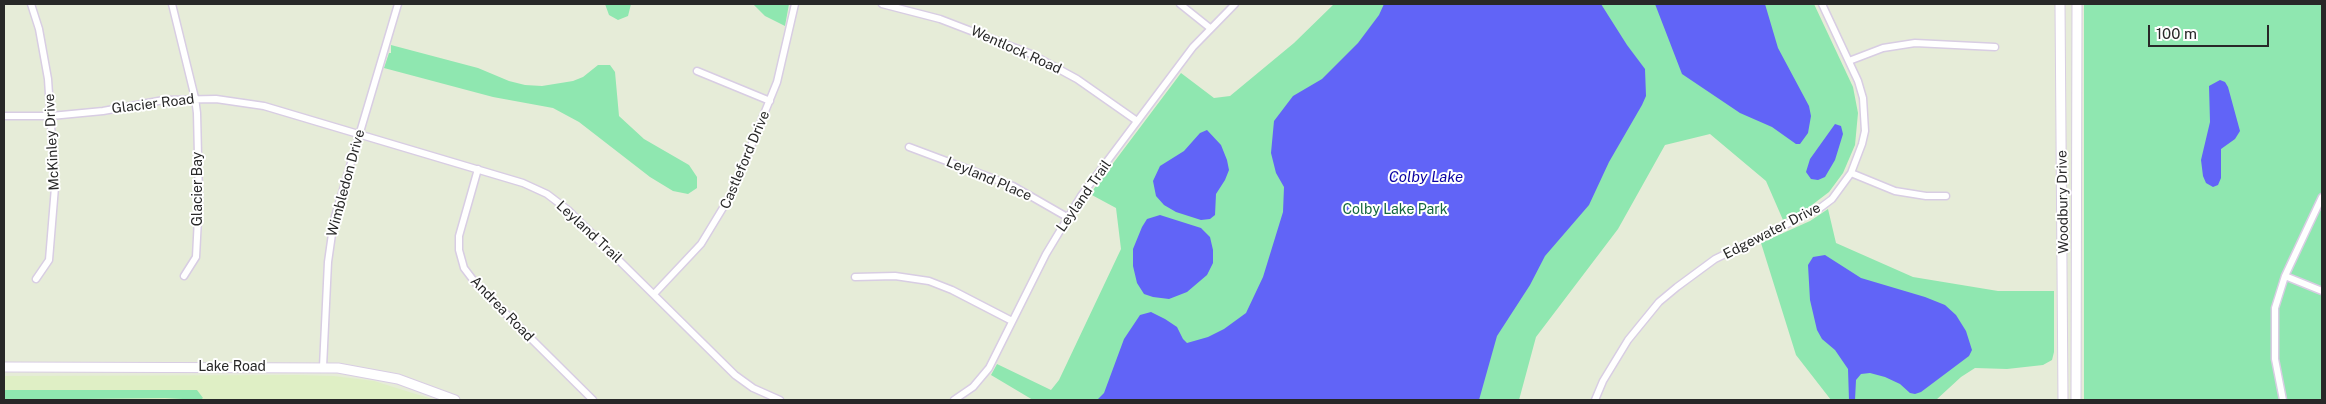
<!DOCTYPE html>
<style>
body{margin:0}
#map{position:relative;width:2326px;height:404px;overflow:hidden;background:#e6ecd8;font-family:"Public Sans",sans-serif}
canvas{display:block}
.frame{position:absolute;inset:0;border:5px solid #282828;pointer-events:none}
.scale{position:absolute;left:2148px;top:25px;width:121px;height:22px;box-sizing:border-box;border:2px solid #282828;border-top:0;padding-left:6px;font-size:15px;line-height:18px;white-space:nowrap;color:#282828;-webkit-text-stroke:4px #fff;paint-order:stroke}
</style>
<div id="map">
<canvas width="2326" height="404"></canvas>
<div class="frame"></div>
<div class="scale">100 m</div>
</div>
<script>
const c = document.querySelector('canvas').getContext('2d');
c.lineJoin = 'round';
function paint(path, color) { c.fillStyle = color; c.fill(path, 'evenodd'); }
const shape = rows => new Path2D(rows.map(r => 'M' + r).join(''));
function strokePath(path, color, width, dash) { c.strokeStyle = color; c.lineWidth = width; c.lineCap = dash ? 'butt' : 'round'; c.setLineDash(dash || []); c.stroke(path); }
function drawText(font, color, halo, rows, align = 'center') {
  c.font = font + ' "Public Sans",sans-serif'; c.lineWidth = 4; c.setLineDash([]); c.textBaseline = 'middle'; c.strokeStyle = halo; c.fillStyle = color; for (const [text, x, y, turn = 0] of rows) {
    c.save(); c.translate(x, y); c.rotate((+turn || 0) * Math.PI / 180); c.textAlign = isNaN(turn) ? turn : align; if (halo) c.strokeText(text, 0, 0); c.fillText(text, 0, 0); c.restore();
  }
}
paint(shape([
 [298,375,334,376,374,381,435,400,4,400,4,376]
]), '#dfefc5');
paint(shape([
 [605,4,631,4,628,16,618,20,609,15],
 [753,4,789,4,785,26,765,16],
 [1334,4,1814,4,1853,87,1858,113,1855,145,1843,173,1829,192,1808,208,1783,220,1766,181,1710,134,1665,145,1618,229,1536,337,1519,400,1033,400,991,375,997,364,1051,390,1059,380,1121,249,1116,208,1090,194,1181,73,1214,98,1230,96,1294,43],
 [2084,4,2322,4,2322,400,2084,400],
 [391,45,478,68,509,81,525,85,542,86,573,81,583,77,598,65,610,65,615,72,619,116,644,139,689,165,697,177,697,188,688,194,673,191,650,177,579,122,553,108,493,97,384,68,389,53,391,53],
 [1828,209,1836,243,1913,277,1998,291,2054,291,2054,352,2052,360,2043,365,2007,369,1975,368,1961,377,1936,400,1831,400,1796,355,1761,243,1810,221],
 [4,390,197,390,203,398,200,400,165,398,4,400]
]), '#8fe7b0');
paint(shape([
 [1384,4,1601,4,1627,45,1645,69,1646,96,1642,105,1609,162,1589,205,1545,256,1530,285,1497,336,1479,400,1097,400,1104,393,1124,339,1140,315,1151,312,1165,319,1177,327,1183,339,1187,343,1208,337,1224,329,1246,313,1263,277,1283,212,1284,187,1276,173,1271,153,1274,121,1293,96,1322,79,1358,43,1379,15],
 [1655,4,1765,4,1778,48,1809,106,1811,116,1808,133,1800,144,1796,144,1772,127,1740,113,1682,74],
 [2220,80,2225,82,2228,87,2240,131,2235,139,2221,149,2221,178,2218,185,2213,187,2206,183,2203,176,2201,160,2210,122,2209,86],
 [1835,124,1841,126,1843,134,1835,160,1825,177,1818,180,1811,179,1806,172,1810,159],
 [1207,130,1221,145,1227,160,1229,170,1225,180,1216,194,1215,215,1210,219,1201,220,1176,212,1164,205,1156,196,1153,181,1160,166,1184,151,1200,133],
 [1160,215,1201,228,1210,237,1213,250,1213,263,1207,275,1187,292,1169,299,1153,297,1144,294,1137,283,1133,266,1133,249,1142,227,1147,219],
 [1825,255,1861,278,1925,297,1945,305,1956,315,1966,331,1972,350,1969,356,1921,392,1915,394,1910,393,1900,384,1885,377,1870,373,1861,374,1856,380,1855,400,1849,400,1848,369,1835,350,1822,339,1817,330,1810,300,1808,265,1813,257]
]), '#6164f7');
const street = shape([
 [31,4,39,29,48,79,55,187,49,260,36,279],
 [172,4,195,98,197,113,199,199,196,257,184,276],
 [882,4,940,19,1031,54,1077,79,1137,121],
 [1180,4,1210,28],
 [1849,61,1883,48,1915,43,1995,47],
 [697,71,770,101],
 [4,116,51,116,103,111,164,100,216,99,264,106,523,183,547,194,568,210,735,375,753,388,780,400],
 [909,147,1013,186,1067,217],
 [478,169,459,236,459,250,464,268,477,285,593,400],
 [1851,173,1895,191,1926,196,1946,196],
 [2285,276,2322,291],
 [855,277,895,276,929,281,952,290,1012,321],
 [654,294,701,244,732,193,777,82,795,4],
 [323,367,328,262,334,220,398,4],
 [954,400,973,387,989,368,1046,254,1081,196,1193,47,1235,4],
 [1595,400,1603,381,1628,340,1659,302,1677,287,1715,259,1820,208,1832,199,1851,173,1862,144,1865,131,1863,98,1858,81,1822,4],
 [2283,400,2275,359,2275,308,2285,276,2322,197]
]);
const secondary = shape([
 [2060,4,2063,400],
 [4,367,338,368,398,379,455,400],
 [2076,400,2077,4]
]);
strokePath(street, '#d8cde3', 9);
strokePath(secondary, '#d8cde3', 11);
strokePath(street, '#fff', 6);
strokePath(secondary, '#fff', 9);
drawText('14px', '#282828', '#fff', [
 ["Wentlock Road",1016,50,24],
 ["Glacier Road",153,104,-7],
 ["McKinley Drive",52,142,-93],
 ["Castleford Drive",745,160,-67],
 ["Leyland Place",989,179,23],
 ["Wimbledon Drive",346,183,-75],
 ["Glacier Bay",198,189,-90],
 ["Leyland Trail",1084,196,-55],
 ["Woodbury Drive",2063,202,-91],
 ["Edgewater Drive",1772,231,-27],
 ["Leyland Trail",589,232,43],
 ["Andrea Road",502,309,46],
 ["Lake Road",232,367]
]);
drawText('14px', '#14693f', '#fff', [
 ["Colby Lake Park",1395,210]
]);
drawText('italic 15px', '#0c03a1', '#fff', [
 ["Colby Lake",1426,177]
]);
</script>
